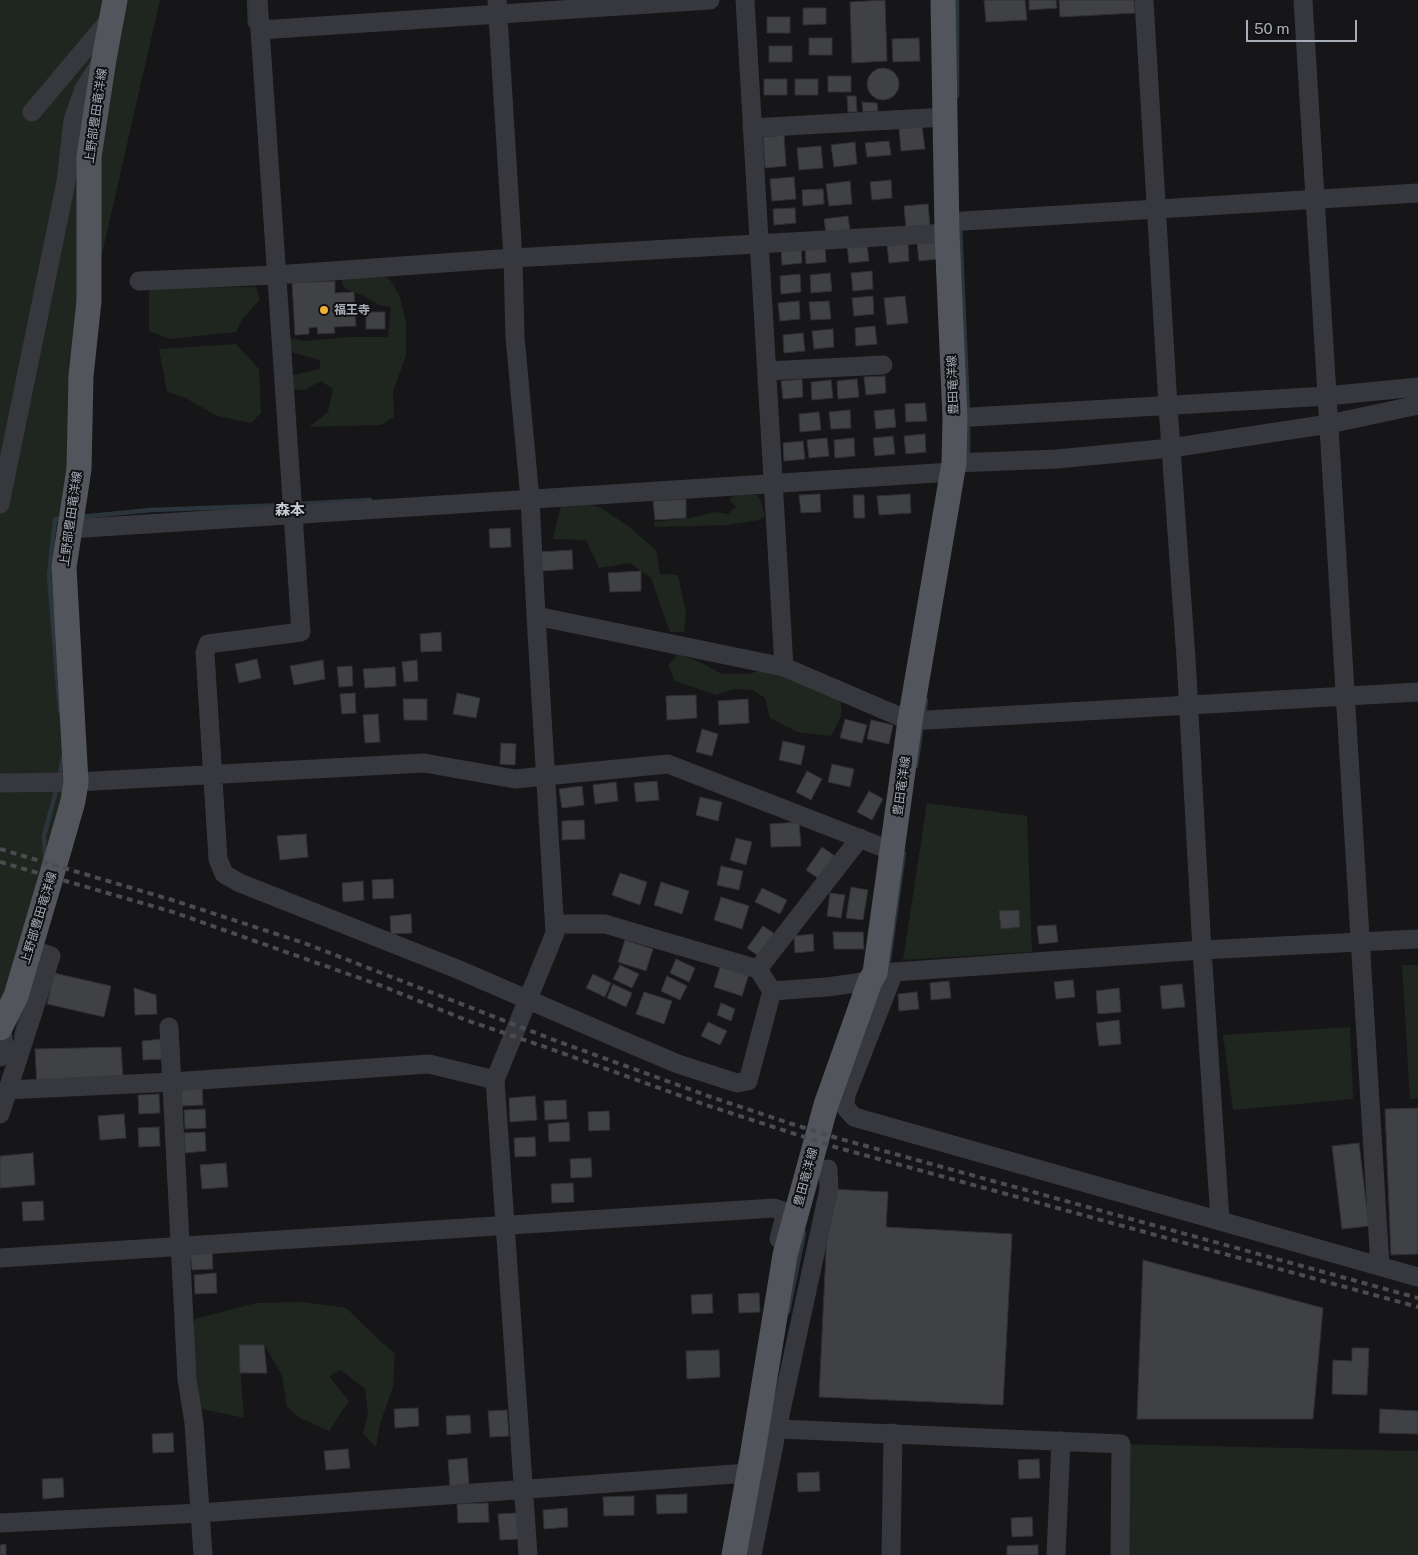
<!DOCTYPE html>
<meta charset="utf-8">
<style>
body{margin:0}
#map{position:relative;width:1418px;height:1555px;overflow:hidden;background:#161618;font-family:"Public Sans",sans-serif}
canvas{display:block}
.scale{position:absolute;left:1246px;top:20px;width:111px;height:22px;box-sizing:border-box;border:2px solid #a8adb8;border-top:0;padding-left:6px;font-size:15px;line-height:18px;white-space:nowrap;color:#a8adb8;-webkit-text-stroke:4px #111113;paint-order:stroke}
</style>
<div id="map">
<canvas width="1418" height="1555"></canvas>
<div class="scale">50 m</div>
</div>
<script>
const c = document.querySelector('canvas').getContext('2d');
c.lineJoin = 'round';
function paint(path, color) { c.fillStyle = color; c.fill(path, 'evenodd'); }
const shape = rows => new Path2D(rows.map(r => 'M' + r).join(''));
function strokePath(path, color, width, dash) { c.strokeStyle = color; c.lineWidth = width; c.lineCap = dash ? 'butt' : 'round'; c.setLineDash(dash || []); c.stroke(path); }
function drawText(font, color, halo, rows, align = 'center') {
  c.font = font + ' "Public Sans","Noto Sans JP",sans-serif'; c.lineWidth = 4; c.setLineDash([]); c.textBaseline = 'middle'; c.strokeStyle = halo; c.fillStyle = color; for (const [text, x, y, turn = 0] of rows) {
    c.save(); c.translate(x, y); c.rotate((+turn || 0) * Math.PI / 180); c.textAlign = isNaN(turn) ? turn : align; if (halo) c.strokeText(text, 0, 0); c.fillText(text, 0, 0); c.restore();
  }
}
paint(shape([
 [0,0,160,0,88,315,65,582,68,817,0,1021],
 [374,274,390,279,400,297,406,322,406,356,393,391,394,417,381,425,309,427,328,412,333,389,321,381,304,390,289,389,289,376,320,369,320,360,290,352,288,338,304,341,349,337,388,337,391,307,379,305,364,296,346,289,342,284,343,279],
 [256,287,260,299,241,321,236,332,170,339,149,331,149,288],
 [236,344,259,369,261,413,251,423,217,416,184,397,167,392,159,349],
 [739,493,757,495,760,500,765,516,759,520,728,525,654,527,654,522,690,518,715,512,728,514,736,507,729,499],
 [565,497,601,508,628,526,656,550,660,574,678,575,686,613,684,632,670,632,651,578,630,563,599,568,586,540,553,539,559,513],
 [678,654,702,663,722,674,750,674,760,670,834,688,841,704,841,716,831,736,797,732,770,718,765,698,753,690,733,689,717,695,675,681,668,666],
 [927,803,1027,816,1032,952,903,960],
 [1402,965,1418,965,1418,1099,1410,1099],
 [1350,1027,1353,1099,1233,1110,1223,1035],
 [302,1302,346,1308,380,1341,395,1353,393,1387,380,1424,376,1447,363,1434,368,1413,365,1389,341,1370,329,1376,349,1401,329,1431,300,1418,287,1407,282,1375,264,1345,246,1345,239,1353,244,1418,202,1409,189,1375,185,1350,195,1319,256,1303],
 [1121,1444,1418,1451,1418,1555,1120,1555]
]), '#1e261f');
strokePath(shape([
 [249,0,250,25],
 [957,0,957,96],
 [960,226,968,413],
 [968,458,968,421],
 [298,504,370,500],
 [80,517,151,510,287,505],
 [60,711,49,576,55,519,63,519],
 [924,717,926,700],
 [916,766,922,724],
 [59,777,63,758],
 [45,858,44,836,57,787],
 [888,967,904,853],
 [16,1036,24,1005],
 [788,1312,804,1233]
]), '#2c353c', 4.5);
const building = shape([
 [885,0,887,61,852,63,850,2,885,0],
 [984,0,1025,0,1027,20,986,22,984,0],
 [1029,0,1056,0,1057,8,1029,10,1029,0],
 [1059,0,1134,0,1135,13,1060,17,1059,0],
 [803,8,826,8,826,24,803,25,803,8],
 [767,17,790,17,790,33,767,33,767,17],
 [809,38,832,38,832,55,809,55,809,38],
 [919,38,920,61,893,62,892,39,919,38],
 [769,46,792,46,792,62,769,62,769,46],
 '867 84a16 16 0 1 1 32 0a16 16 0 1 1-32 0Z',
 [828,76,851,76,851,92,828,92,828,76],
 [764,79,787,79,787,95,764,95,764,79],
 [795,79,818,79,818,95,795,95,795,79],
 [847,96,856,96,857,112,848,112,847,96],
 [862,102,877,103,878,111,863,112,862,102],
 [922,126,925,149,901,151,899,129,922,126],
 [784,135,786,166,765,168,763,137,784,135],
 [889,141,891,155,867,157,865,143,889,141],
 [855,142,857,164,834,167,831,145,855,142],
 [821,146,823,168,799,170,797,148,821,146],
 [794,177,796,199,772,201,770,179,794,177],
 [891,180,892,198,872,200,870,182,891,180],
 [850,181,852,204,829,206,826,184,850,181],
 [823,189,824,204,803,206,802,190,823,189],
 [928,204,930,226,906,228,904,206,928,204],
 [795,208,796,223,774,225,773,209,795,208],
 [848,216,850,230,826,233,824,219,848,216],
 [938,241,939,259,919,261,917,243,938,241],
 [867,243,869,261,849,263,847,245,867,243],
 [908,243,909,261,889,263,887,245,908,243],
 [825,244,826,262,806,264,805,246,825,244],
 [801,245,802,263,782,265,781,247,801,245],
 [872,271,873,289,853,291,851,273,872,271],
 [830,273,832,291,811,293,810,275,830,273],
 [800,274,801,292,781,294,780,276,800,274],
 [335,281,335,293,354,292,356,326,334,327,335,333,318,334,317,327,309,328,309,334,295,335,292,283,335,281],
 [873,296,874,314,854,316,852,298,873,296],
 [905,296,908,323,887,325,884,298,905,296],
 [799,301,800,319,780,321,778,303,799,301],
 [829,301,831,319,811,320,809,302,829,301],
 [366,312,385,312,385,329,366,329,366,312],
 [875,326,877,344,856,346,855,328,875,326],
 [833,329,834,347,814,349,812,331,833,329],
 [803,333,805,351,784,353,783,335,803,333],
 [885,376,886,393,866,395,864,377,885,376],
 [802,379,803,397,783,399,781,381,802,379],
 [857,379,859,397,838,399,837,381,857,379],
 [831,380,833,398,812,400,811,382,831,380],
 [925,403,927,421,906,422,905,404,925,403],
 [894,409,896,427,876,429,874,411,894,409],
 [850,410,851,428,831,429,829,412,850,410],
 [819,412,821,430,800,432,799,414,819,412],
 [925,434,926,452,906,454,904,436,925,434],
 [893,436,895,454,875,456,873,438,893,436],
 [827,438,829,456,809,458,807,440,827,438],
 [854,438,855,456,835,458,834,440,854,438],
 [803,441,805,459,784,461,783,443,803,441],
 [820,494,821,512,801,513,799,495,820,494],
 [910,494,911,513,879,515,877,496,910,494],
 [853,495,864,495,865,518,854,518,853,495],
 [686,499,686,518,655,520,653,501,686,499],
 [510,528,511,547,490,548,489,529,510,528],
 [572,550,573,569,542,571,540,552,572,550],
 [641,571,641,591,610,592,608,573,641,571],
 [441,632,442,651,421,652,420,634,441,632],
 [257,659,261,678,239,683,235,664,257,659],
 [323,660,325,679,294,685,290,666,323,660],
 [417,660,418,681,404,682,402,662,417,660],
 [352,666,353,686,339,687,337,667,352,666],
 [395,667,396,686,365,688,363,669,395,667],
 [355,693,356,713,342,714,340,694,355,693],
 [457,693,480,698,476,718,453,714,457,693],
 [696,695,697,718,667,720,666,696,696,695],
 [403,699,427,699,427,720,404,720,403,699],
 [748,699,749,723,719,725,718,701,748,699],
 [378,714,380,742,365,743,363,715,378,714],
 [845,719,867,725,862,743,840,738,845,719],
 [871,720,893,725,889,744,867,739,871,720],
 [702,729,718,734,712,756,696,752,702,729],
 [783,741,805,746,801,765,779,760,783,741],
 [501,743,516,744,515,765,500,764,501,743],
 [832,764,854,769,850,787,828,782,832,764],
 [807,771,822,779,811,800,796,792,807,771],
 [657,781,659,800,636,802,634,783,657,781],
 [616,782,618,801,595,804,593,785,616,782],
 [582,786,584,805,562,808,559,789,582,786],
 [869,791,883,799,872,820,857,812,869,791],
 [700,797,722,802,718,821,696,815,700,797],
 [584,820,585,839,562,840,562,821,584,820],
 [799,822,801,846,771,847,770,824,799,822],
 [306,834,308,857,280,860,277,836,306,834],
 [736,838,752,842,746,865,730,860,736,838],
 [822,847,835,856,819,879,806,870,822,847],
 [721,866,743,871,739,890,717,885,721,866],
 [620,873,647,882,640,905,612,895,620,873],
 [393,879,394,898,373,899,372,880,393,879],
 [363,881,364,900,343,902,342,883,363,881],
 [661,882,689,891,682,914,654,905,661,882],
 [851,887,868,890,863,920,846,918,851,887],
 [762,888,787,900,780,914,755,902,762,888],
 [830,893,845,895,841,918,827,916,830,893],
 [721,897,749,906,742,929,714,920,721,897],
 [1019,910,1020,927,1001,929,999,911,1019,910],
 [411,914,412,933,391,934,390,916,411,914],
 [1056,925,1058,942,1039,944,1037,926,1056,925],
 [763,926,775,934,760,957,747,948,763,926],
 [833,932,863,932,864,949,834,949,833,932],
 [813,934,814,951,795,953,794,936,813,934],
 [625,940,653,949,646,971,618,962,625,940],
 [676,959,695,968,689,982,670,973,676,959],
 [721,964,749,974,742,996,714,987,721,964],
 [620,965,639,974,632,988,613,979,620,965],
 [54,973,111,986,104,1017,47,1004,54,973],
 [593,974,611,983,605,997,586,988,593,974],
 [667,976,687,986,680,1000,661,991,667,976],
 [1073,980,1075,997,1056,999,1054,982,1073,980],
 [949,981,951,998,931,1000,930,983,949,981],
 [613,984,632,993,626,1007,607,998,613,984],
 [1182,984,1185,1007,1162,1009,1160,986,1182,984],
 [134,988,156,995,157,1014,135,1015,134,988],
 [1119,988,1121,1012,1098,1014,1096,991,1119,988],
 [644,992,672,1001,664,1024,636,1014,644,992],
 [917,992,919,1009,899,1011,898,994,917,992],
 [721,1003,735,1009,731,1021,717,1015,721,1003],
 [1119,1020,1121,1044,1099,1046,1096,1023,1119,1020],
 [708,1022,727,1031,720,1045,701,1036,708,1022],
 [163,1039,164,1059,143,1060,142,1041,163,1039],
 [121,1047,123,1078,37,1088,35,1049,121,1047],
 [202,1086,203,1105,182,1106,181,1087,202,1086],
 [159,1094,160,1113,139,1114,138,1095,159,1094],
 [535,1096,537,1120,510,1122,509,1098,535,1096],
 [566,1100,567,1119,545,1120,544,1101,566,1100],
 [1418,1108,1418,1254,1391,1255,1385,1109,1418,1108],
 [205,1109,206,1128,185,1129,184,1110,205,1109],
 [609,1111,610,1130,589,1131,588,1112,609,1111],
 [124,1114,126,1138,100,1140,98,1116,124,1114],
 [569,1122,570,1141,549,1142,548,1124,569,1122],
 [159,1127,160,1146,139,1147,138,1128,159,1127],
 [205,1132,206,1151,185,1153,184,1133,205,1132],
 [535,1137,536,1156,515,1157,514,1138,535,1137],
 [1359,1143,1369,1226,1342,1229,1332,1146,1359,1143],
 [33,1153,35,1185,0,1188,0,1156,33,1153],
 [591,1158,592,1177,571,1178,570,1159,591,1158],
 [226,1163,228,1187,202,1189,200,1165,226,1163],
 [573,1183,574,1202,552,1203,551,1184,573,1183],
 [829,1189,888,1192,886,1227,1012,1234,1003,1405,819,1397,829,1189],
 [43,1201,44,1220,23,1221,22,1202,43,1201],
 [212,1250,213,1269,192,1270,190,1251,212,1250],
 [1143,1260,1323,1308,1313,1419,1137,1419,1143,1260],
 [216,1273,217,1293,195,1294,194,1275,216,1273],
 [759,1293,760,1312,739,1313,738,1294,759,1293],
 [712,1294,713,1313,692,1314,691,1295,712,1294],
 [239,1345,264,1345,267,1373,240,1373,239,1345],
 [1352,1348,1369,1348,1367,1395,1332,1394,1333,1360,1352,1361,1352,1348],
 [719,1350,720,1377,687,1379,686,1351,719,1350],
 [418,1408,419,1426,395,1428,394,1409,418,1408],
 [1380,1409,1418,1411,1418,1434,1379,1433,1380,1409],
 [507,1410,509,1436,490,1437,488,1411,507,1410],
 [470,1415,471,1433,447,1435,446,1416,470,1415],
 [173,1433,174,1452,153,1453,152,1434,173,1433],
 [348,1449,350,1468,326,1470,324,1451,348,1449],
 [467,1458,469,1484,450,1486,448,1460,467,1458],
 [1039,1459,1040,1478,1019,1479,1018,1460,1039,1459],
 [819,1472,820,1491,798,1492,797,1473,819,1472],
 [63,1478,64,1497,43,1499,42,1479,63,1478],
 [687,1494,687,1513,657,1514,656,1495,687,1494],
 [634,1496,634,1515,604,1516,603,1497,634,1496],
 [488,1503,489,1522,458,1523,457,1504,488,1503],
 [567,1508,568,1527,544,1529,543,1510,567,1508],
 [517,1513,519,1539,500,1540,498,1514,517,1513],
 [1032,1517,1033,1536,1012,1537,1011,1518,1032,1517],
 [6,1544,6,1555,0,1555,0,1545,6,1544],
 [1038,1545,1038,1555,1007,1555,1007,1546,1038,1545]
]);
paint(building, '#404145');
strokePath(building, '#303034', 1);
strokePath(shape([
 [258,0,301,632,208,644,205,653,218,859,224,874,240,883,457,969,626,1042,678,1064,737,1083,748,1081,772,991,827,987,870,981],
 [497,0,513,258,515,337,530,499,536,616,555,933,495,1080,528,1555],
 [745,0,784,667],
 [1144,0,1168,406,1186,658,1202,950,1220,1220],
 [1303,0,1380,1266],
 [260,30,710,0],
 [32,112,111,18],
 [752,128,945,117],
 [947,222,1418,193],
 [139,281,276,275,513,258,947,233],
 [767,371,883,365],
 [955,418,1327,396,1418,387],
 [954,463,1057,459,1171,448,1329,424,1418,405],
 [0,504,66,182,73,120,84,89,101,62],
 [70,529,952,472],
 [536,616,784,667,910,721,1418,692],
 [0,783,76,782,424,763,515,779,668,764,892,851],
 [555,924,605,924,758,969,772,991],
 [758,969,860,838],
 [894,972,846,1095,845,1107,854,1117,1418,1277],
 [881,973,1202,950,1418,939],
 [169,1027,187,1379,194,1423,203,1555],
 [0,1057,4,1044,1,1027],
 [8,1090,172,1082,429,1064,495,1080],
 [0,1114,51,956,30,949],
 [0,1258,774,1208,783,1211,784,1219,779,1239],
 [757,1428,1121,1444,1120,1555],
 [0,1523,200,1513,748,1473],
 [752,1555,777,1429,829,1189,828,1169],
 [891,1555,893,1433],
 [1056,1555,1061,1441]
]), '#37383d', 19);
strokePath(shape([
 [0,1028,16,996,59,850,73,801,76,782,64,567,79,469,81,376,89,301,89,157,104,59,115,0],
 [734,1555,752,1457,785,1255,826,1105,870,981,875,973,910,721,954,463,955,418,947,233,943,0]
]), '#53555c', 25);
strokePath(shape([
 [0,849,172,900,304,943,554,1040,711,1097,792,1124,837,1138,1418,1298],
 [0,862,173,912,382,986,466,1020,551,1049,706,1105,835,1147,1418,1307]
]), '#4a4c52', 4, [6, 5]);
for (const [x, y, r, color] of [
 [324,310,5,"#f2b134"]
]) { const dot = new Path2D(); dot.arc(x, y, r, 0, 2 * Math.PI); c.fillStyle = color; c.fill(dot); strokePath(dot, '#111113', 2); }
drawText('12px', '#a8adb8', '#111113', [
 ["上野部豊田竜洋線",96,116,-82],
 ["豊田竜洋線",953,385,-92],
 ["上野部豊田竜洋線",71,519,-82],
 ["豊田竜洋線",902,786,-82],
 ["上野部豊田竜洋線",39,918,-73],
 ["豊田竜洋線",806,1177,-75]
]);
drawText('bold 12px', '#a8adb8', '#111113', [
 ["福王寺",334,310]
], 'left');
drawText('bold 15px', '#c9ccd4', '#111113', [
 ["森本",290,510]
]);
</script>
